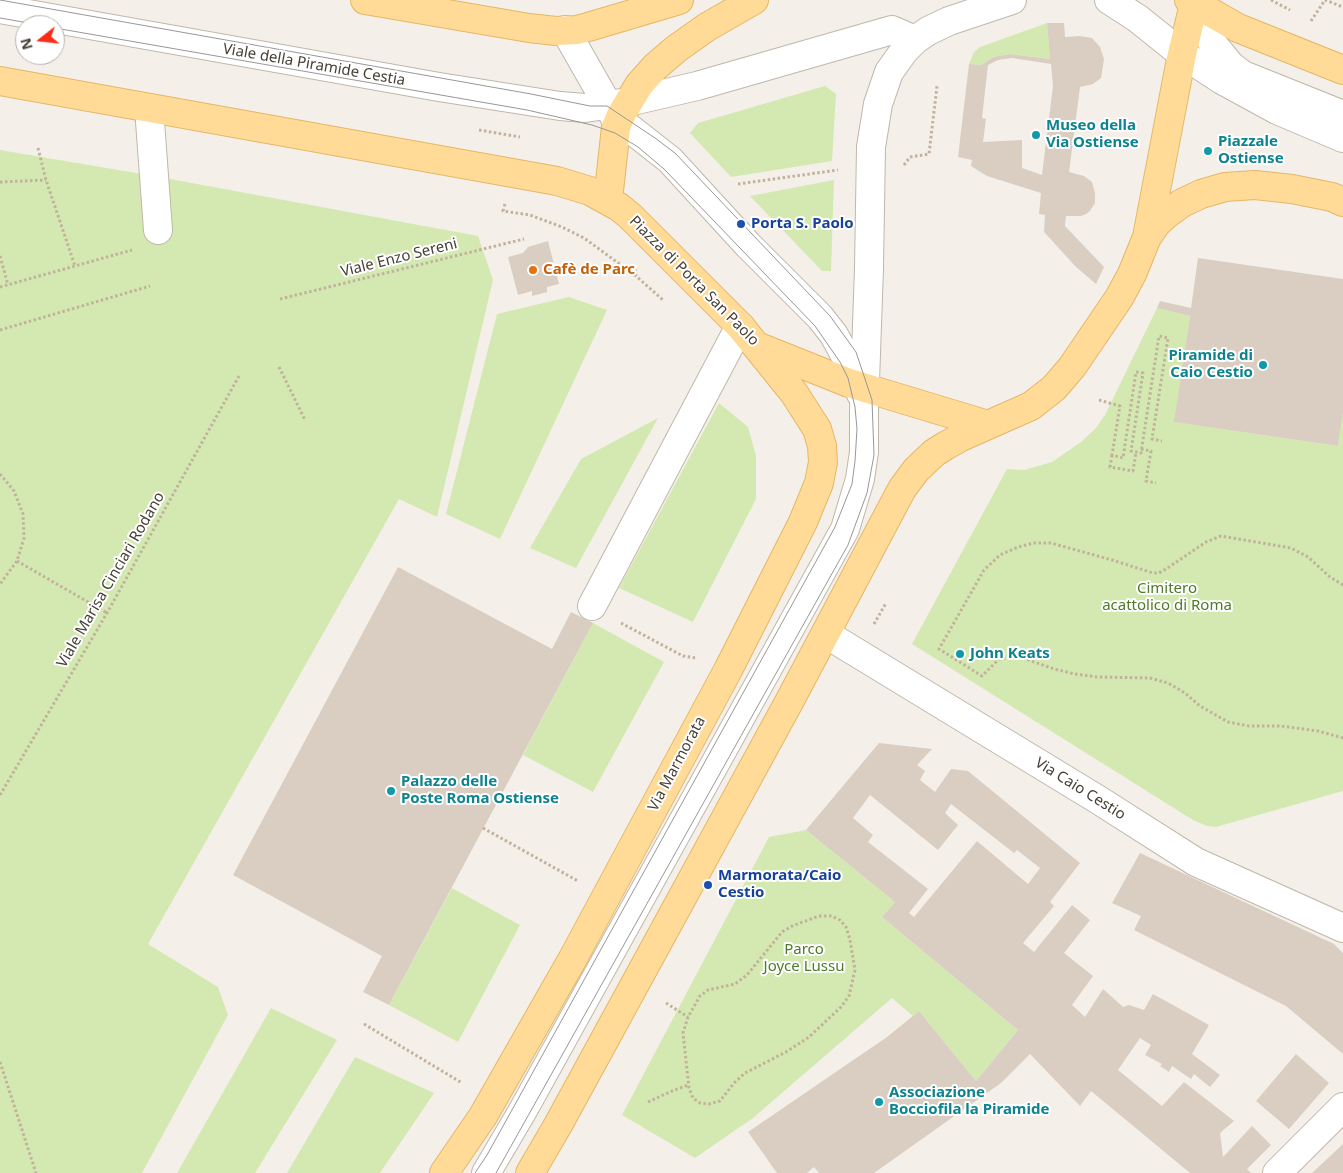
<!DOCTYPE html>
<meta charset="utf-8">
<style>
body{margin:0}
#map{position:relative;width:1343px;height:1173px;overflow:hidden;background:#f4f0e9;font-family:"Noto Sans",sans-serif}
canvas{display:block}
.north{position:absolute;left:15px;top:15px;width:50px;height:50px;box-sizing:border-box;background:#fff;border:1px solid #b6b3af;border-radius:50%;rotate:254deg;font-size:14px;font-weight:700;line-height:20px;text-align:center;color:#484037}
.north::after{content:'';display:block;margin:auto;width:18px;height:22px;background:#fb2d19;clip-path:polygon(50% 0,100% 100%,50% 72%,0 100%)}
</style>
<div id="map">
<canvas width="1343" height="1173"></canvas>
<div class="north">N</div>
</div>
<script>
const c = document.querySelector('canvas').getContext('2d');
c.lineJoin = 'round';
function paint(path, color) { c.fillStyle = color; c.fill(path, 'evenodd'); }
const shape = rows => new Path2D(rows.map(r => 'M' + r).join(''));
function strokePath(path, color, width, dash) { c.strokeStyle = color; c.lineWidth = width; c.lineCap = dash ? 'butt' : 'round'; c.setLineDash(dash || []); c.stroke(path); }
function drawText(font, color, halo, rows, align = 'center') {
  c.font = font + ' "Noto Sans",sans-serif'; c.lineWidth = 4; c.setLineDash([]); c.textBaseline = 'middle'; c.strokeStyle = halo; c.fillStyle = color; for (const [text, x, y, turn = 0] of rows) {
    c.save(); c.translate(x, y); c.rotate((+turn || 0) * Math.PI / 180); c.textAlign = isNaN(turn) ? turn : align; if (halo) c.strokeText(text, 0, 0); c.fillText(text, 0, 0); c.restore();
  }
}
paint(shape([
 [1047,23,1050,59,1010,54,993,57,981,65,969,64,974,52,980,47],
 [825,86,836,94,832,161,731,177,690,133,698,123],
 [0,150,154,176,478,236,493,280,437,517,399,499,148,944,218,987,228,1015,142,1173,0,1173],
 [834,180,831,271,822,271,750,196],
 [569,297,607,310,500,539,446,514,497,314],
 [1157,308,1190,316,1175,422,1338,446,1343,413,1343,791,1216,827,1207,826,1193,820,912,644,1007,469,1024,470,1052,462,1081,442,1096,428,1105,415],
 [719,403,748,427,756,456,756,499,693,622,619,588],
 [658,418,576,568,530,548,581,459],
 [593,623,664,662,593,792,523,755],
 [806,830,895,902,882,917,1018,1030,976,1081,919,1011,913,1016,892,998,753,1118,695,1158,622,1115,769,837],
 [452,888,520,925,458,1042,389,1005],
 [271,1008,337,1040,255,1173,177,1173],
 [355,1057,434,1093,380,1173,287,1173]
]), '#d3e9b1');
paint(shape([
 [1047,23,1064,23,1065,37,1079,36,1092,38,1100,47,1104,59,1101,78,1093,84,1080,87,1069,172,1084,176,1092,182,1095,193,1095,203,1090,211,1086,214,1081,216,1066,216,1065,226,1104,267,1096,284,1076,267,1044,232,1045,215,1039,214,1041,193,987,176,971,166,972,160,958,157,969,64,981,65,993,57,1010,54,1050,59],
 [1012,58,1051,64,1053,86,1042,175,1022,168,1022,140,983,142,986,119,982,118,988,65,998,60],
 [548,241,559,284,547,287,547,292,532,296,532,291,518,295,508,257,523,253,528,247],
 [1198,258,1343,279,1343,413,1338,446,1174,422,1190,316,1157,308,1160,301,1191,308],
 [398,567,552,649,571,612,593,623,389,1005,363,992,382,956,233,875],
 [879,743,932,749,917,765,925,771,920,780,935,792,951,769,968,771,1080,863,1050,902,1054,906,1023,943,1034,952,1072,905,1090,920,1064,953,1093,976,1072,1005,1085,1017,1103,989,1123,1007,1129,1005,1144,1010,1153,994,1209,1025,1192,1054,1220,1075,1210,1087,1194,1074,1191,1079,1172,1066,1169,1072,1160,1066,1162,1064,1145,1055,1151,1045,1140,1038,1118,1070,1162,1106,1184,1082,1234,1121,1220,1133,1223,1157,1252,1126,1271,1145,1247,1169,1251,1173,1190,1173,1091,1091,1080,1106,1030,1054,1001,1083,874,1173,819,1173,814,1167,807,1173,777,1173,748,1132,887,1037,919,1011,976,1081,1018,1030,882,917,895,902,806,830],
 [870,795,938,850,958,825,945,813,951,804,1014,853,1017,850,1040,868,1028,884,977,841,914,917,909,913,928,889,868,842,873,835,853,818],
 [1140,853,1334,944,1343,953,1343,1054,1286,1006,1134,930,1141,916,1112,903],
 [1296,1054,1329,1083,1289,1129,1256,1101],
 [1343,1144,1343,1173,1312,1173]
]), '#d9cec1');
const minor = shape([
 [1109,0,1137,18,1182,54,1222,80,1277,110,1343,138],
 [1194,4,1213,44,1231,66,1243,75,1343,115],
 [0,9,439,87,560,106,585,108,628,102,697,86,892,30,915,40],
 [565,30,614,116,670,160,748,245,820,317,834,335,852,368,861,394],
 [149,108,158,230],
 [592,606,740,326],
 [826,634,1097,799,1196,862,1343,928],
 [486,1173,522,1112,845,529,860,479,864,452,864,410,869,268,871,147,878,104,889,72,904,51,915,40,928,31,949,21,1012,0],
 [1277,1173,1343,1107]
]);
const major = shape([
 [365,0,529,28,556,31,577,30,588,27,679,0],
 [1189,0,1238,28,1343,70],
 [0,81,557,181,590,191,619,207,630,216,740,326,794,393,817,429,822,446,823,462,819,483,803,522,728,670,572,960,483,1116,444,1173],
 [608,200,616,127,621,115,639,85,655,67,676,49,707,27,754,0],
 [1148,236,1156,224,1168,213,1182,203,1201,194,1225,187,1255,185,1292,189,1332,197,1343,202],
 [759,347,849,383,988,425],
 [530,1173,558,1125,789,702,902,489,916,470,934,453,945,446,961,437,1031,406,1054,388,1072,367,1119,298,1132,274,1147,237,1182,54,1195,0]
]);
strokePath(minor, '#c0b7ab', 30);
strokePath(major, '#e5b766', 30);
strokePath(shape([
 [1271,0,1290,10],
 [1311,21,1325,0,1343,7],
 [479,130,520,137],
 [38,148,46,180,75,266],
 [904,165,910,157,929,154,937,86],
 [0,182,46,180],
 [738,184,838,170],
 [505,204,503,211,530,215,562,227,584,238,636,276],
 [0,256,8,285],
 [635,269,636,276,663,300],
 [0,287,132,250],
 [280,299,524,239],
 [0,330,150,286],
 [279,367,305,420],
 [1099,400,1120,406,1112,455,1123,458,1136,372,1143,373,1131,451,1141,453,1159,336,1168,338,1152,439,1162,441],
 [1141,449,1151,451,1146,481,1156,483],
 [1112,455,1110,467,1133,471,1136,452],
 [0,474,14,491,23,514,24,538,17,561,0,584],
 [17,561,107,613],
 [1343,585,1330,577,1308,557,1291,548,1221,536,1206,542,1166,569,1159,573,1153,573,1112,560,1051,543,1034,543,1018,547,1000,555,984,570,939,649,982,676,999,659,1017,656,1054,669,1075,674,1097,677,1150,678,1168,683,1185,693,1200,706,1228,722,1249,726,1281,726,1318,731,1343,738],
 [621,623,683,656,696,658],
 [874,624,886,603],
 [0,795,107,613,239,376],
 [483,828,578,881],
 [819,916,831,916,840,920,846,927,850,940,855,970,849,996,841,1007,809,1037,786,1052,745,1073,734,1083,720,1101,709,1104,700,1103,693,1098,689,1088,683,1033,688,1017,700,996,708,990,735,984,747,975,782,932,792,926,819,916],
 [666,1003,688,1017],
 [364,1024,462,1083],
 [0,1062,36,1173],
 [648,1102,672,1091,688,1085]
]), '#c2b29c', 3, [2.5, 2.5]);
strokePath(minor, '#fff', 28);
strokePath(major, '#ffdb97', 28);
strokePath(shape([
 [0,0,531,94,590,106,607,106,655,138,675,153,830,316,856,352,872,400,874,455,867,493,848,545,496,1173],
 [0,18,40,25],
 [55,28,527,110,592,125,615,133,638,147,664,169,815,326,840,362,848,378,855,407,857,429,855,461,852,484,835,527,487,1155,475,1173]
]), '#989898', 1);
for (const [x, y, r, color] of [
 [1036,135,5,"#0f9aa8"],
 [1208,151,5,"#0f9aa8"],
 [741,224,5,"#1a4fb4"],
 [533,270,5,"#e8710a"],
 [1263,365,5,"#0f9aa8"],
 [960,654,5,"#0f9aa8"],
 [391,791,5,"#0f9aa8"],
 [708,885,5,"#1a4fb4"],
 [879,1102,5,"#0f9aa8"]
]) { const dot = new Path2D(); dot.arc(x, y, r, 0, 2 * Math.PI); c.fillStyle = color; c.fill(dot); strokePath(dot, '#fff', 2); }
drawText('15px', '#484037', '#fff', [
 ["Viale della Piramide Cestia",314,65,10],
 ["Viale Enzo Sereni",399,258,-14],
 ["Piazza di Porta San Paolo",694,281,45],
 ["Viale Marisa Cinciari Rodano",111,580,-60],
 ["Via Marmorata",677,764,-62],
 ["Via Caio Cestio",1080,789,32]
]);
drawText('bold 15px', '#0d838f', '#fff', [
 ["Museo della",1046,126],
 ["Via Ostiense",1046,143],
 ["Piazzale",1218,142],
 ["Ostiense",1218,159],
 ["Piramide di",1253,356,"right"],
 ["Caio Cestio",1253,373,"right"],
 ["John Keats",970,654],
 ["Palazzo delle",401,782],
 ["Poste Roma Ostiense",401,799],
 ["Associazione",889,1093],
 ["Bocciofila la Piramide",889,1110]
], 'left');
drawText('bold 15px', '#164399', '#fff', [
 ["Porta S. Paolo",751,224],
 ["Marmorata/Caio",718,876],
 ["Cestio",718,893]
], 'left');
drawText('bold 15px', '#c56008', '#fff', [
 ["Cafè de Parc",543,270]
], 'left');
drawText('15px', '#4d7b29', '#fff', [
 ["Cimitero",1167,589],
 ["acattolico di Roma",1167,606],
 ["Parco",804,950],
 ["Joyce Lussu",804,967]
]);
</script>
